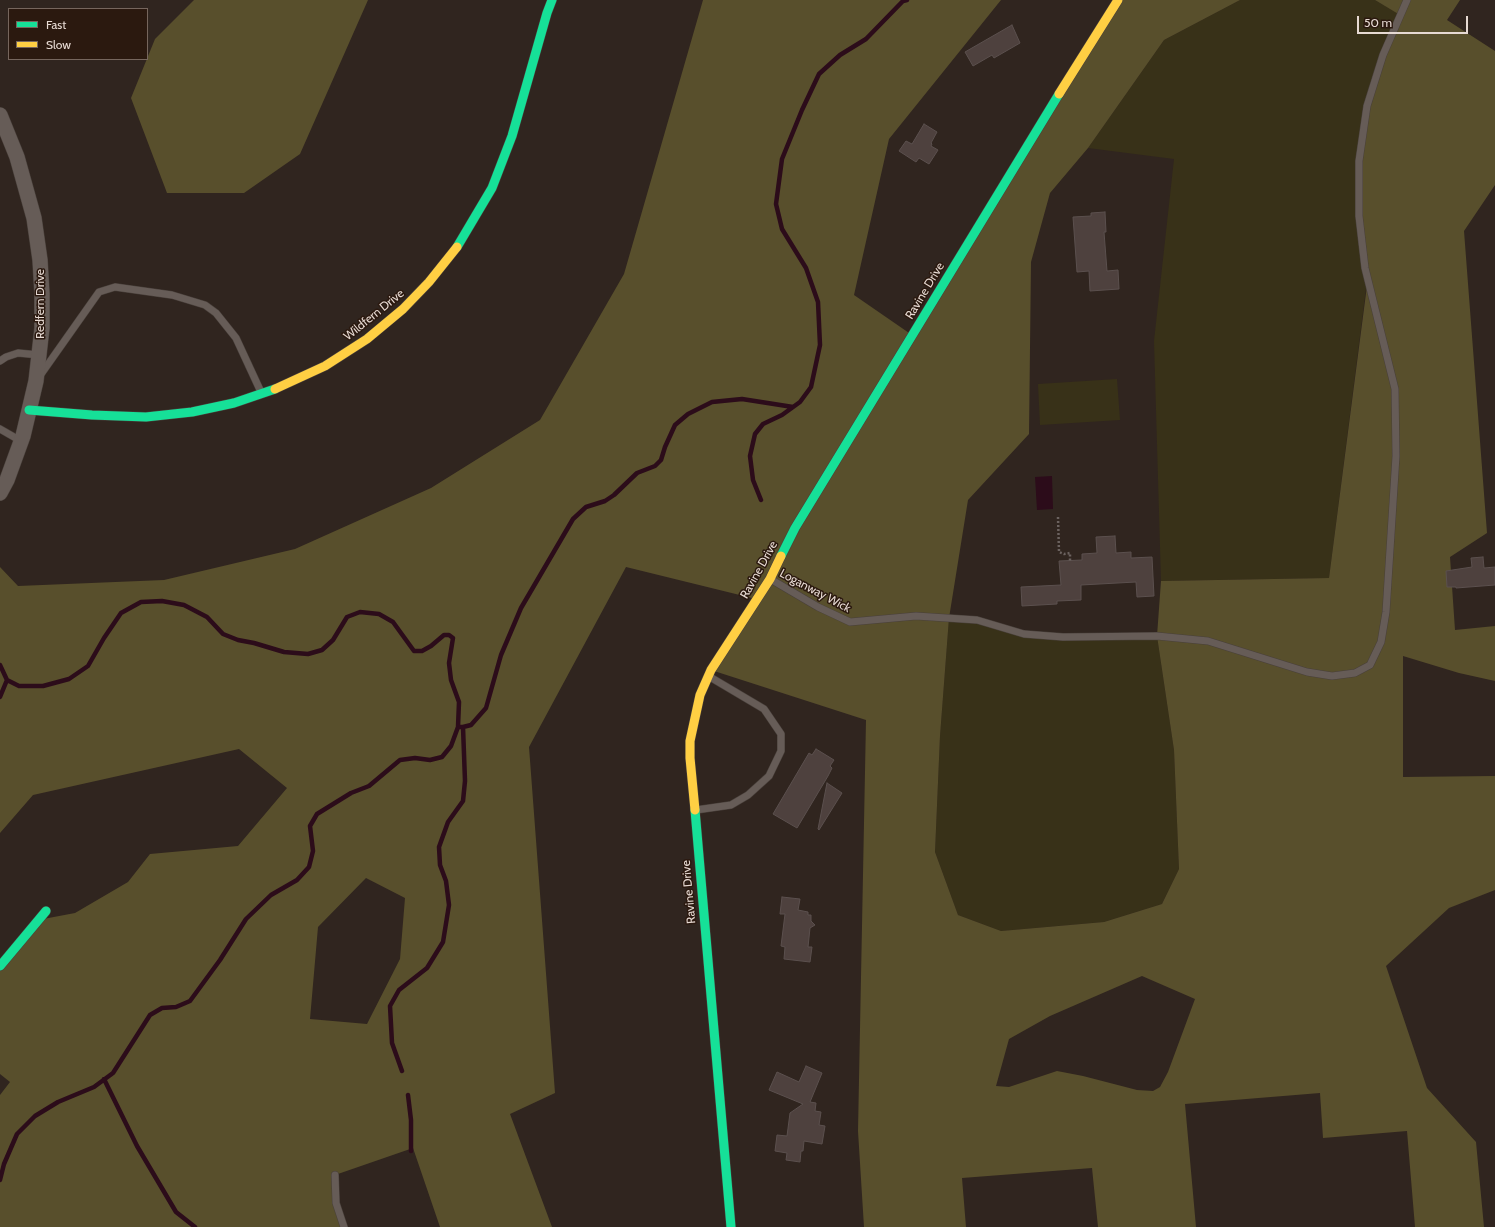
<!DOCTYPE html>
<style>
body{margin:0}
#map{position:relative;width:1495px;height:1227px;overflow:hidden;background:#30251f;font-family:Cabin,sans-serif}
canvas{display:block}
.legend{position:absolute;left:8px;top:8px;width:140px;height:52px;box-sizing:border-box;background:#2b190f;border:1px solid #76665d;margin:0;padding:5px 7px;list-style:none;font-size:12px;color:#e7dad3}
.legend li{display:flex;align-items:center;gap:8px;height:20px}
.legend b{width:20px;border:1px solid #76665d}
.scale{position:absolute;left:1357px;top:16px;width:111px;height:18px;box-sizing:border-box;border:2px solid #e7dad3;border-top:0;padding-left:5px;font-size:12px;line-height:14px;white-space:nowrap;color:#e7dad3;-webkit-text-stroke:3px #2b190f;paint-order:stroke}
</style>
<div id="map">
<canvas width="1495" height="1227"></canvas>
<ul class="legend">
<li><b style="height:5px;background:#16e098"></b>Fast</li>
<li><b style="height:5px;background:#ffcf43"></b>Slow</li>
</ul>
<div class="scale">50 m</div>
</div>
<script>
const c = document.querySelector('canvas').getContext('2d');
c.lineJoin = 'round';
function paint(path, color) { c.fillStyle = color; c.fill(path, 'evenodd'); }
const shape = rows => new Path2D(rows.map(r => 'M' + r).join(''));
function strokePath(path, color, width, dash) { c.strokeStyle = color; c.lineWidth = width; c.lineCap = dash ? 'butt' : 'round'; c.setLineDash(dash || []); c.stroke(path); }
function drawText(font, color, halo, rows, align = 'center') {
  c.font = font + ' Cabin,sans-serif'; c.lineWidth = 3; c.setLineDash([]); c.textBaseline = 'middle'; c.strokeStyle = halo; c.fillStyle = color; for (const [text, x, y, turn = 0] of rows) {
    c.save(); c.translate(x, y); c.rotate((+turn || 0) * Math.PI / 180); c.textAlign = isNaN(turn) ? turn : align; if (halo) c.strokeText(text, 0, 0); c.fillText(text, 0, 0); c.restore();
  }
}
paint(shape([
 [1240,0,1375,0,1401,15,1329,578,1161,581,1154,341,1174,159,1088,148,1164,40],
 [1117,379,1120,420,1040,425,1038,384],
 [949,618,977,620,1024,634,1157,636,1174,750,1179,869,1162,904,1104,922,1001,931,958,915,935,852,940,736]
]), '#383118');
paint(shape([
 [194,0,368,0,300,154,244,193,167,193,131,98,155,39],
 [703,0,1001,0,889,139,854,295,912,335,1118,0,1240,0,1164,40,1088,148,1050,193,1031,262,1029,434,968,500,949,618,940,736,935,852,958,915,1001,931,1104,922,1162,904,1179,869,1174,750,1157,636,1161,581,1329,578,1368,278,1365,268,1359,161,1367,106,1400,15,1375,0,1460,0,1447,20,1495,51,1495,185,1464,231,1487,533,1450,557,1455,630,1495,626,1495,681,1459,673,1403,656,1403,777,1495,776,1495,890,1449,908,1386,966,1427,1088,1476,1142,1484,1227,1415,1227,1407,1131,1323,1138,1320,1093,1185,1104,1196,1227,1098,1227,1092,1168,962,1178,966,1227,864,1227,858,1131,866,720,711,670,756,599,626,567,529,747,555,1093,510,1114,552,1227,440,1227,413,1148,335,1175,336,1203,344,1227,0,1227,0,1095,10,1082,0,1074,0,966,38,920,75,913,128,882,150,854,238,846,287,788,239,749,33,795,0,833,0,567,18,586,164,580,295,549,431,488,540,420,624,274],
 [366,878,405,898,400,959,367,1024,310,1019,318,927],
 [1142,976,1195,999,1168,1072,1160,1087,1153,1091,1137,1090,1083,1076,1057,1071,1009,1087,996,1086,1009,1039,1050,1016]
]), '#584f2c');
paint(shape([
 [1052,476,1053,509,1037,510,1035,477]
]), '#2c0c1a');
strokePath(shape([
 [761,500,753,480,750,456,755,434,763,424,782,415,800,402,811,387,820,345,818,302,806,268,782,229,776,204,782,159,802,110,819,74,840,55,866,39,903,1,907,0],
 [0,665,7,680,19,686,43,686,69,679,88,666,104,638,121,613,141,602,162,601,184,605,207,617,223,634,238,640,254,643,284,652,308,654,322,650,333,640,347,617,360,612,379,614,393,622,414,651,422,651,431,646,444,635,449,635,453,638,449,663,451,680,459,702,458,727],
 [0,697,7,680],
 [402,1071,392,1043,390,1006,399,990,427,968,443,942,449,905,446,881,440,865,439,847,448,822,463,801,465,781,463,727],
 [104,1079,137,1146,176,1212,195,1227],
 [408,1095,411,1120,411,1151],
 [0,1180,4,1164,17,1134,35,1116,58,1102,94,1087,113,1073,150,1015,162,1008,176,1007,190,1001,220,960,246,919,271,895,297,880,309,867,313,851,310,826,317,814,351,793,369,786,400,760,415,758,430,760,442,757,451,746,458,727,463,727,471,725,486,708,501,655,521,608,573,519,586,507,605,501,614,495,637,473,655,466,661,460,665,447,675,425,688,414,712,402,742,399,793,407]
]), '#2c0c1a', 4.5);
const building = shape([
 [1012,25,1020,43,994,58,992,55,973,66,965,52,1012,25],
 [924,124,937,132,931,143,932,144,931,146,938,150,929,164,919,158,916,162,899,151,906,141,912,144,924,124],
 [1105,212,1106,232,1104,232,1107,271,1118,270,1119,289,1090,291,1089,271,1077,272,1073,217,1091,216,1091,213,1105,212],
 [1115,536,1116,553,1131,552,1131,558,1152,557,1154,596,1137,597,1136,582,1081,585,1081,600,1057,601,1057,604,1022,606,1021,587,1061,585,1059,561,1082,560,1082,554,1097,553,1096,537,1115,536],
 [1483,557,1484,568,1495,567,1495,585,1456,588,1456,587,1447,587,1446,571,1472,567,1471,558,1483,557],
 [816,749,834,760,830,766,832,768,828,776,797,828,773,814,809,753,812,755,816,749],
 [827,783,842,793,819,830,818,829,827,783],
 [782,897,800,899,798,910,808,912,808,915,811,915,811,921,815,925,810,928,808,947,812,947,810,962,784,959,785,947,781,946,785,914,780,914,782,897],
 [806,1066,822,1073,810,1102,816,1103,815,1111,821,1112,819,1125,825,1126,822,1144,804,1141,803,1151,801,1151,800,1162,786,1160,787,1153,775,1151,777,1135,787,1136,790,1113,803,1104,769,1090,777,1072,799,1082,806,1066]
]);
paint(building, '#4e413e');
strokePath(building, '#5b504e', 1);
const lane = shape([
 [0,361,6,357,18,353,39,355],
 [39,377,99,292,115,287,172,295,205,305,216,313,236,338,261,392],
 [0,429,21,441],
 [772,580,818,607,850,622,916,616,977,620,1024,634,1063,637,1157,636,1208,641,1307,672,1332,676,1355,673,1370,665,1381,642,1386,612,1396,456,1395,389,1365,268,1359,216,1359,161,1367,106,1383,55,1407,0],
 [696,810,731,805,748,795,769,776,781,751,781,734,764,709,710,677],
 [335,1175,336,1203,344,1227]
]);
const street = shape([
 [0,115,17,157,34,218,40,260,42,294,42,328,36,381,23,436,7,480,0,493]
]);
const fast = shape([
 [457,247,492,188,512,136,547,13,552,0],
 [29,410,92,415,146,417,192,412,234,403,275,389],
 [781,556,795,528,1059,94],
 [695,810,731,1227],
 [0,966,46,911]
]);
const slow = shape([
 [1059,94,1118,0],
 [275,389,325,366,367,339,403,309,429,282,457,247],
 [695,810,690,758,690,741,700,695,711,670,770,579,781,556]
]);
strokePath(lane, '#49403b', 8);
strokePath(street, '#49403b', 16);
strokePath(fast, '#49403b', 10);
strokePath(slow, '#49403b', 10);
strokePath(shape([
 [1058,517,1059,552,1064,554,1070,553,1070,561]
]), '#6b625f', 2.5, [2, 2]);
strokePath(lane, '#665c57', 7);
strokePath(street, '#665c57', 15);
strokePath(fast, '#16e098', 9);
strokePath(slow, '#ffcf43', 9);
drawText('12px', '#e7dad3', '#2b190f', [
 ["Ravine Drive",925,291,-59],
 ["Redfern Drive",40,304,-90],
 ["Wildfern Drive",374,315,-39],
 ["Ravine Drive",759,570,-61],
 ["Loganway Wick",815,591,28],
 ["Ravine Drive",689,892,-95]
]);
</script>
